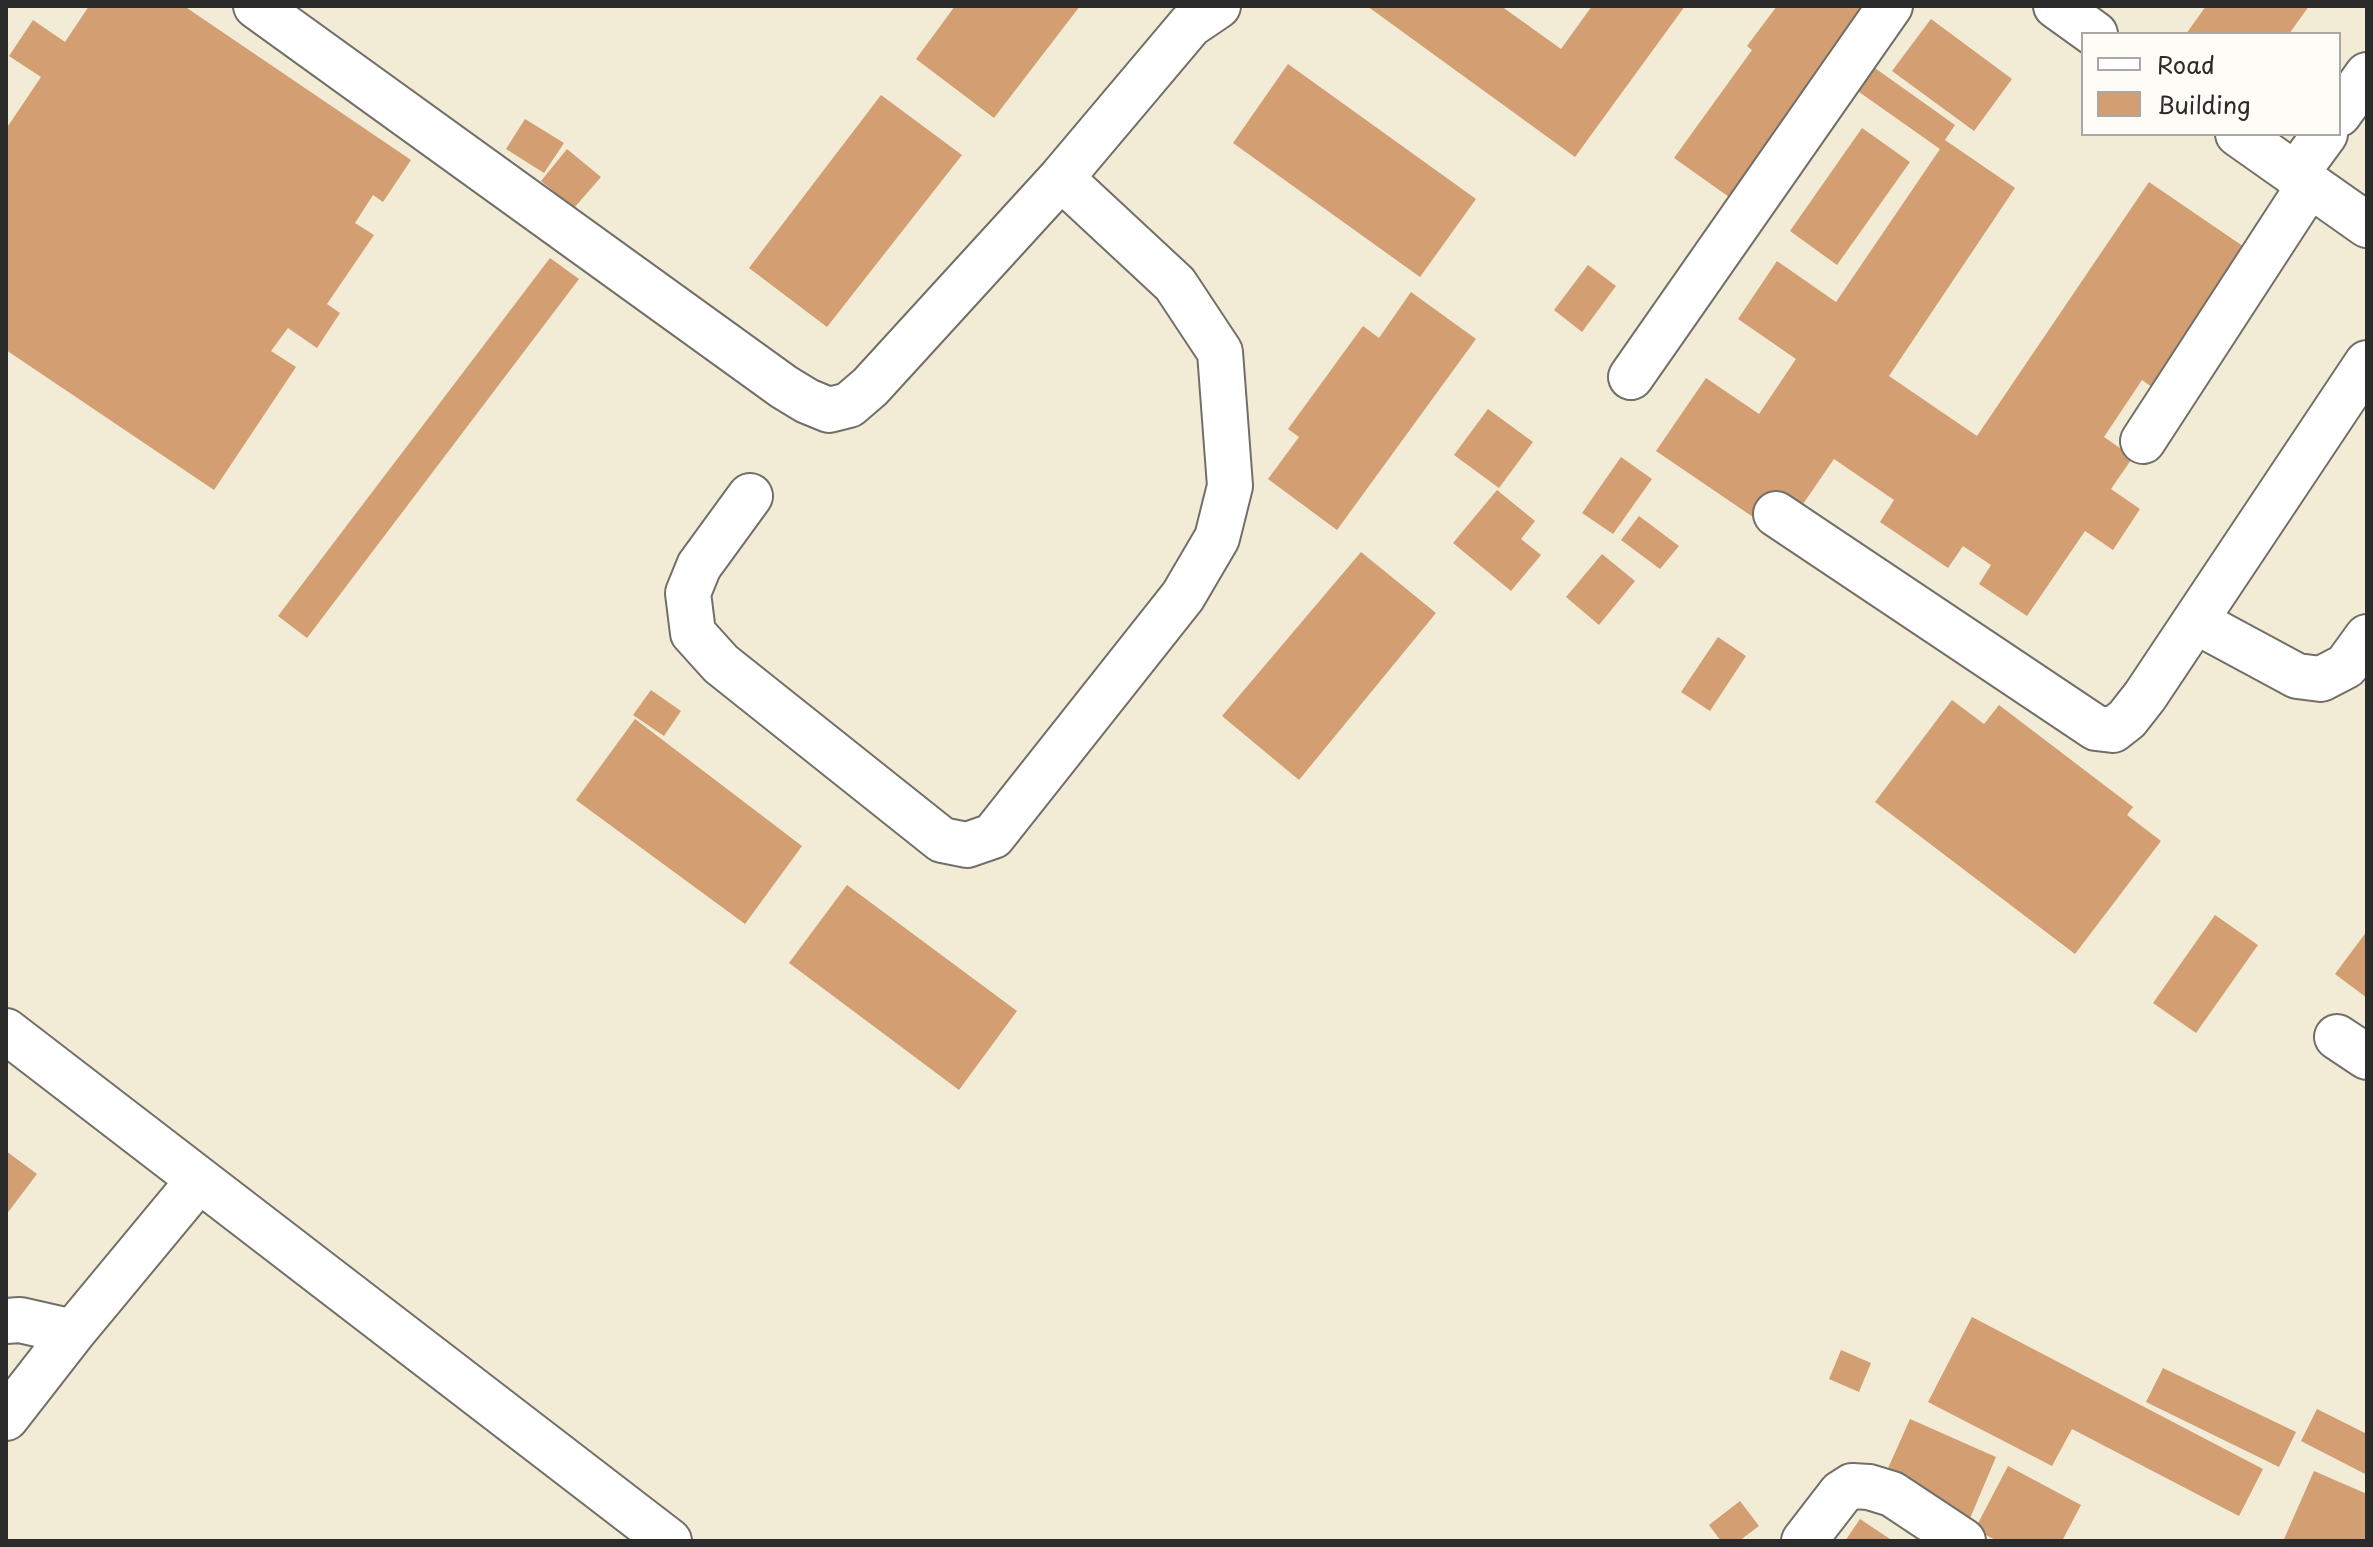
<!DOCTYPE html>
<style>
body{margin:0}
#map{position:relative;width:2373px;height:1547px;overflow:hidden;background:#f2ecd6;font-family:"Playpen Sans",sans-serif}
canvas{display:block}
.frame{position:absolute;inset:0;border:8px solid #2b2b2b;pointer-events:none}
.legend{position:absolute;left:2081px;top:32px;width:260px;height:104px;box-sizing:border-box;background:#fdfcf7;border:2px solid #a9a8a5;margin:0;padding:10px 14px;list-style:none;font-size:24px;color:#2b2b2b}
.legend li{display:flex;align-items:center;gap:16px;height:40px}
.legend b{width:40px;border:2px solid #a9a8a5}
</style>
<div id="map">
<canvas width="2373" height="1547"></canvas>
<div class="frame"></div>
<ul class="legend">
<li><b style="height:10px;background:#fff"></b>Road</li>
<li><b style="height:22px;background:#d29e72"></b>Building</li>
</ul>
</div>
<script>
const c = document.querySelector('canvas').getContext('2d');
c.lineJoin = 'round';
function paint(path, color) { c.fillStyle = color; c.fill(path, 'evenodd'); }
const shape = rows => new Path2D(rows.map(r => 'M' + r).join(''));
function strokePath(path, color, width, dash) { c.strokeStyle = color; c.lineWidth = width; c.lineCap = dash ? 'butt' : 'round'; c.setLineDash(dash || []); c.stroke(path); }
paint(shape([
 [89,6,184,6,411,160,383,202,373,195,355,223,374,235,327,304,340,313,317,348,288,328,271,351,296,367,214,490,6,350,6,129,41,77,9,56,33,20,65,42],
 [955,6,1080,6,994,118,916,59],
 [1367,6,1501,6,1561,49,1592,6,1685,6,1575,157],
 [1777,6,1881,6,1739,204,1674,158,1752,50,1747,46],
 [2206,6,2309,6,2289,34,2186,34],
 [1931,19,2012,79,1974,131,1892,71],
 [1858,56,1955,125,1945,140,2015,188,1889,376,1977,436,2149,182,2253,253,2159,392,2142,380,2104,437,2133,457,2111,489,2140,509,2113,550,2085,531,2027,616,1979,584,1991,565,1963,546,1948,568,1880,522,1894,500,1834,459,1781,536,1656,451,1706,378,1759,414,1796,359,1738,319,1777,261,1836,302,1940,149,1842,80],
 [1288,64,1476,199,1420,277,1233,143],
 [881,95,962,155,827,327,749,268],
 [525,119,564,143,544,173,506,149],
 [1862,128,1910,162,1837,265,1790,231],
 [567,149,601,177,574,208,541,181],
 [550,258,579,279,307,638,278,616],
 [1588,265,1616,286,1582,332,1554,310],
 [1411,292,1476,339,1337,530,1268,479,1299,437,1288,429,1363,326,1379,338],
 [1488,409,1533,442,1499,488,1454,455],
 [1621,457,1652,479,1613,534,1582,513],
 [1497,490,1535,521,1521,539,1541,555,1511,591,1453,543],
 [1639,516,1679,546,1660,569,1621,540],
 [1361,552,1436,613,1299,780,1222,716],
 [1602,554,1635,581,1599,625,1566,597],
 [1718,637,1746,656,1710,711,1681,692],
 [651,690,681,711,664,736,633,715],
 [1952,700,1984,724,1999,705,2133,807,2127,815,2161,841,2075,954,1875,802],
 [635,719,802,846,745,924,576,800],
 [847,885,1017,1011,959,1090,789,963],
 [2215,915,2258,945,2196,1033,2153,1003],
 [2367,931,2367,998,2335,974],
 [6,1151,37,1174,6,1215],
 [1972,1317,2263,1469,2239,1516,2072,1429,2052,1466,1928,1402],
 [1841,1350,1871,1363,1859,1392,1829,1379],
 [2163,1368,2296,1432,2279,1467,2146,1402],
 [2317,1409,2367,1434,2367,1475,2301,1441],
 [1910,1419,1996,1457,1968,1523,1881,1484],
 [2008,1466,2081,1505,2062,1541,1997,1541,1975,1529],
 [2314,1471,2367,1494,2367,1541,2289,1541,2284,1539],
 [1740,1501,1759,1526,1739,1541,1721,1541,1709,1525],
 [1860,1519,1893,1541,1845,1541]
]), '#d29e72');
const minor = shape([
 [256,6,784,387,807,401,829,410,849,405,870,387,1061,178,1190,25,1218,6],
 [2056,6,2095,34],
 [2339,114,2367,75],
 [2238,134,2367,225],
 [2295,175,2325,134],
 [1631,377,1890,6],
 [2143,441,2310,184],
 [750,496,699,566,688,593,693,633,721,664,942,840,967,845,993,836,1183,596,1217,538,1230,486,1220,352,1175,284,1061,178],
 [1776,514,2096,728,2113,730,2127,719,2145,696,2367,363],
 [2195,621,2297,676,2321,679,2346,666,2367,637],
 [6,1031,669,1541],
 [2337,1037,2367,1057],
 [6,1321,20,1320,73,1332],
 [6,1418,73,1332,199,1180],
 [1804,1541,1841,1493,1852,1486,1869,1487,1892,1494,1963,1541]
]);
strokePath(minor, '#716f67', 48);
strokePath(minor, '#fff', 44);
</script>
